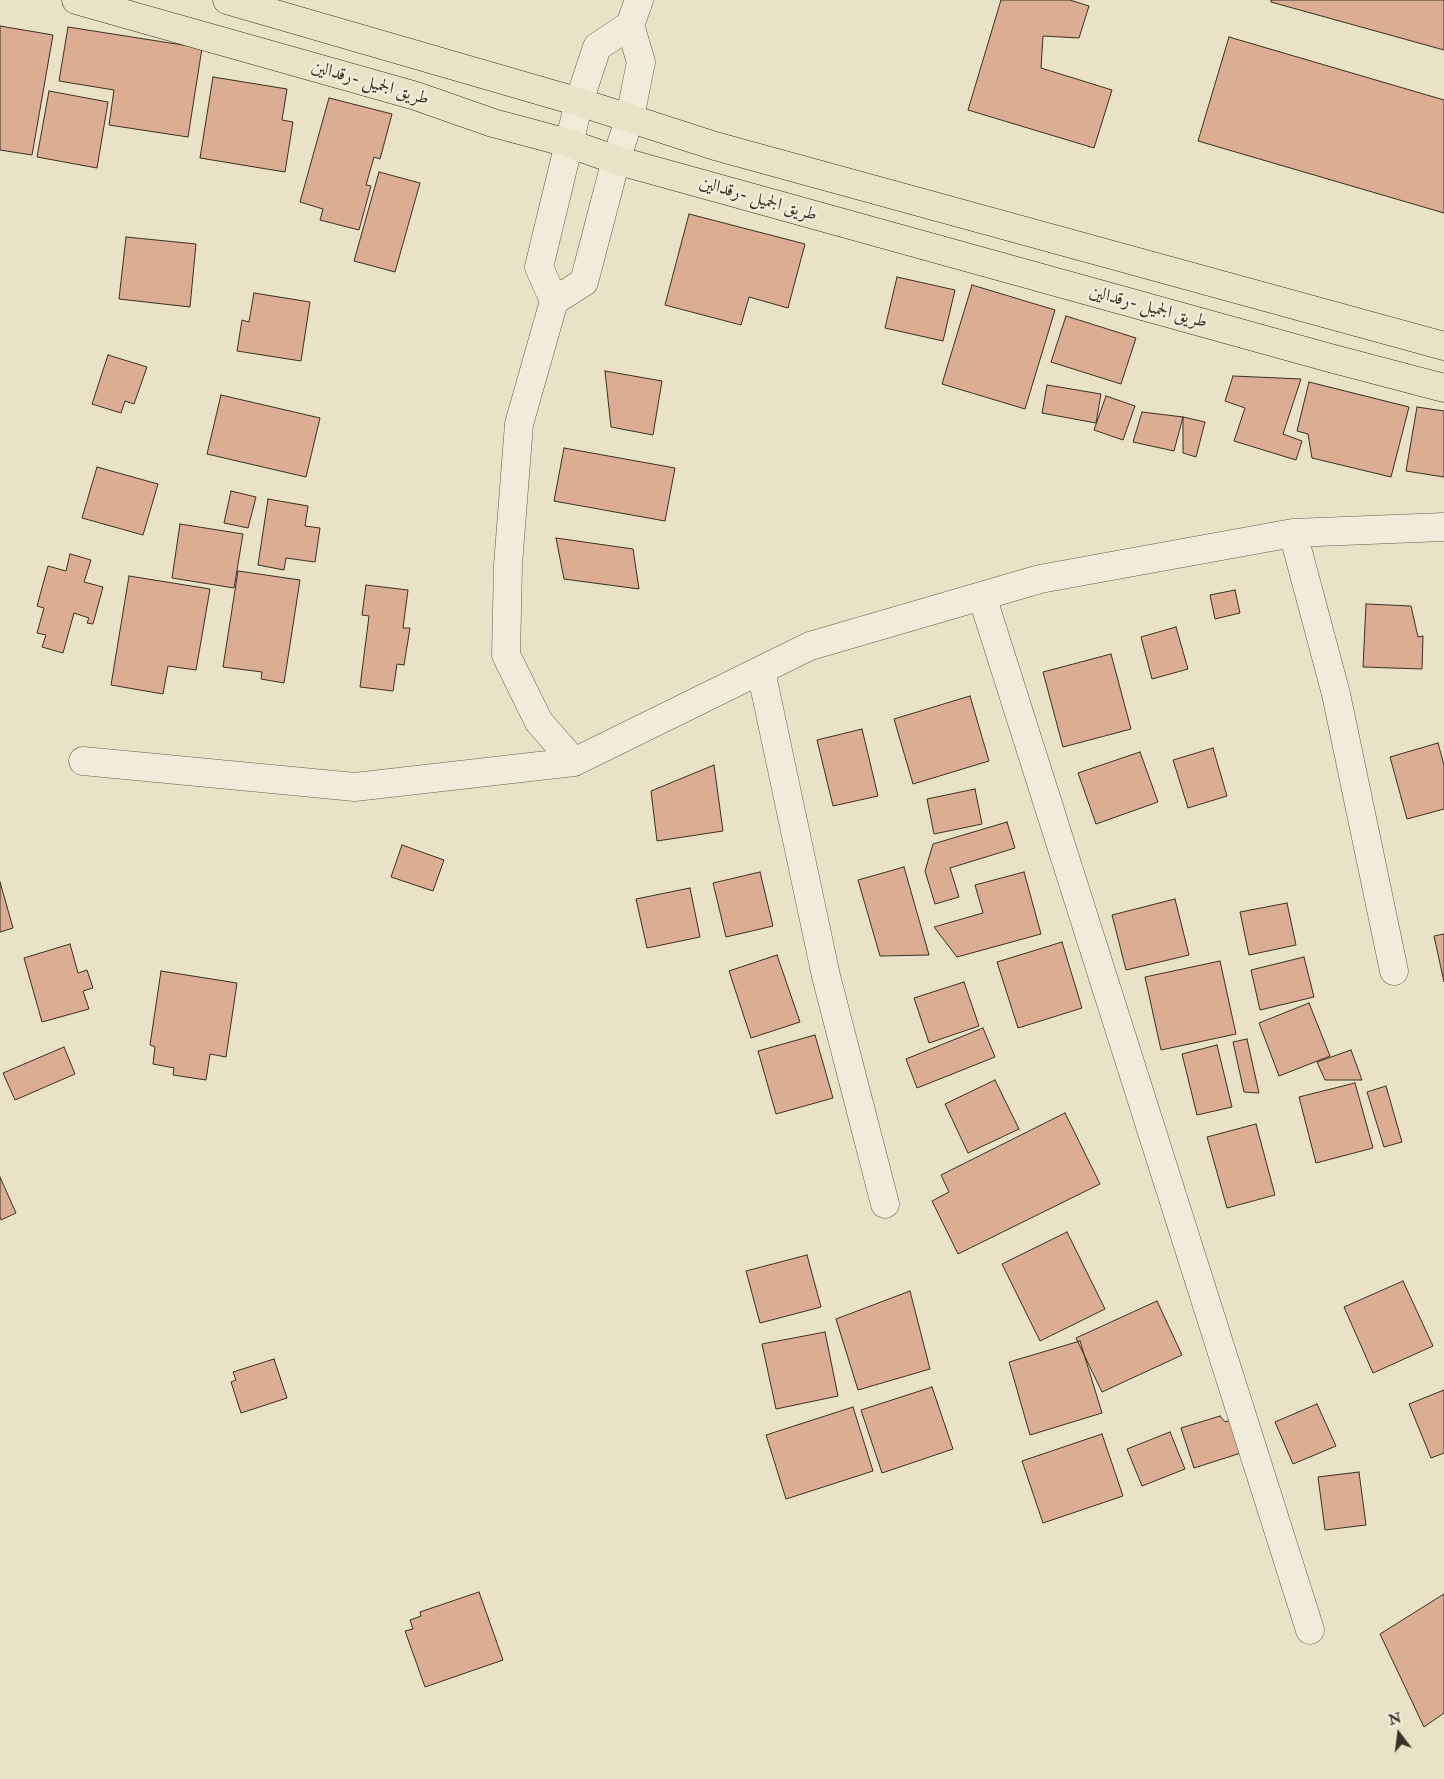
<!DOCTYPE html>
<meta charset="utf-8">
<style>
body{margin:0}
#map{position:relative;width:1444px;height:1779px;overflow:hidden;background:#eae2c6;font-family:"IM FELL Double Pica",serif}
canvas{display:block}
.north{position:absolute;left:1374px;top:1709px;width:50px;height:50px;-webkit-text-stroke:4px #f1ecda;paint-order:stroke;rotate:345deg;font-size:14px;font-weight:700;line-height:20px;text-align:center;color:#3a2f22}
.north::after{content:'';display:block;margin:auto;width:18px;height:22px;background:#3a2f22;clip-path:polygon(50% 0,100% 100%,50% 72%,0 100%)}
</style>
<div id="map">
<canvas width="1444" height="1779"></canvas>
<div class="north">N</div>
</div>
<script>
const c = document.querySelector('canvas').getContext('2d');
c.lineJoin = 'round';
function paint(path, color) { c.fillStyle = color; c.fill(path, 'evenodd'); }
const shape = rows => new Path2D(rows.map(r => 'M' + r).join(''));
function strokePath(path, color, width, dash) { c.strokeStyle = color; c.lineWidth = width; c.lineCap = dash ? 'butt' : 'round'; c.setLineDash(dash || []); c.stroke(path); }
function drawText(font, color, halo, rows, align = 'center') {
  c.font = font + ' "IM FELL Double Pica",Amiri,serif'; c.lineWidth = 5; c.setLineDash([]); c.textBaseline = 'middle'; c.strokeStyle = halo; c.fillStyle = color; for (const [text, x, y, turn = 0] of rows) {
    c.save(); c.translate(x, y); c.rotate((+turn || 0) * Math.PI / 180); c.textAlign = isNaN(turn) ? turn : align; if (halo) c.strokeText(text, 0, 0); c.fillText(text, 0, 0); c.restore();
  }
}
const building = shape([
 [1001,0,1070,0,1089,6,1079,38,1043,36,1041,68,1112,90,1094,148,968,110,1001,0],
 [1271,0,1444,0,1444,50,1271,2,1271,0],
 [0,26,53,35,32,155,0,150,0,26],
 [68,27,202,48,188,137,109,125,114,90,59,81,68,27],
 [1229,37,1444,100,1444,213,1198,141,1229,37],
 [213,77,287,89,282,120,293,122,285,172,200,158,213,77],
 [49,91,108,102,97,168,37,157,49,91],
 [329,98,392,114,380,159,374,157,366,185,371,186,359,230,320,220,323,209,300,202,329,98],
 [379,172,420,183,395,272,354,261,379,172],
 [689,214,805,244,788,308,749,297,741,325,665,305,689,214],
 [126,237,196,244,190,307,119,299,126,237],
 [897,277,955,290,943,341,885,328,897,277],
 [972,285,1055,310,1025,409,942,384,972,285],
 [254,293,310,302,301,361,237,351,242,320,249,322,254,293],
 [1066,316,1136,338,1121,384,1051,362,1066,316],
 [108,355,147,367,134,404,125,401,121,413,92,404,108,355],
 [605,371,662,381,653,435,611,427,605,371],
 [1233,376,1301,379,1283,434,1302,441,1296,460,1234,441,1245,408,1225,401,1233,376],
 [1309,382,1409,407,1391,477,1312,458,1308,434,1297,431,1309,382],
 [1047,385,1101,394,1096,423,1042,413,1047,385],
 [221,395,320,418,306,477,207,454,221,395],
 [1106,396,1135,406,1123,440,1094,430,1106,396],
 [1417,407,1444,411,1444,477,1406,471,1417,407],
 [1142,412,1183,417,1174,451,1133,442,1142,412],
 [1183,417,1205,422,1196,457,1183,453,1183,417],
 [564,448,675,468,665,521,554,501,564,448],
 [97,467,158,484,143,535,82,518,97,467],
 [231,491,256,497,248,528,224,523,231,491],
 [268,499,308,506,305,526,320,528,315,562,286,558,284,570,258,565,268,499],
 [180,524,243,534,234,588,172,578,180,524],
 [556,538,633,549,639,589,564,579,556,538],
 [70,554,91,560,84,582,103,587,93,624,87,623,89,618,74,613,63,653,42,647,46,635,37,633,44,608,37,606,48,566,66,571,70,554],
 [238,571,300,580,284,683,261,679,262,672,223,667,238,571],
 [129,576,210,589,196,670,168,666,163,694,111,685,129,576],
 [366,585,408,590,403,628,410,628,404,665,397,664,393,691,360,687,369,616,362,615,366,585],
 [1235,590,1240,613,1215,619,1210,595,1235,590],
 [1366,604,1411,606,1418,637,1423,636,1422,669,1363,667,1366,604],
 [1176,627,1188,669,1152,679,1141,637,1176,627],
 [1111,654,1131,729,1063,747,1043,672,1111,654],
 [970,696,989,761,913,784,894,719,970,696],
 [862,729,878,796,833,806,817,740,862,729],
 [1438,743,1444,765,1444,809,1407,819,1390,757,1438,743],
 [1213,748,1227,796,1188,808,1173,760,1213,748],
 [1140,752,1158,802,1096,824,1078,773,1140,752],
 [714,765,723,831,657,841,651,791,714,765],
 [975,789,982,824,934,834,927,799,975,789],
 [1007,822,1015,848,950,868,959,897,935,904,925,871,933,844,1007,822],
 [402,845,444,860,433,891,391,877,402,845],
 [904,867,929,955,880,956,858,880,904,867],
 [760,872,773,926,726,937,713,883,760,872],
 [1024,872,1041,934,957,957,934,927,983,913,975,885,1024,872],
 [0,882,13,928,0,932,0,882],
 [690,888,700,937,647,948,636,899,690,888],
 [1175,899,1189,955,1126,970,1112,915,1175,899],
 [1287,903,1296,945,1249,955,1240,912,1287,903],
 [1444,934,1444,982,1434,936,1444,934],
 [1062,942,1082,1008,1018,1028,997,962,1062,942],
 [70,944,78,973,87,970,93,988,83,991,89,1009,42,1022,24,958,70,944],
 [777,955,800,1022,751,1038,729,971,777,955],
 [1304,957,1314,997,1260,1010,1251,970,1304,957],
 [1220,961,1236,1034,1161,1050,1145,977,1220,961],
 [161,971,237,983,226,1057,210,1054,206,1080,173,1075,174,1068,153,1064,155,1047,150,1045,161,971],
 [964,982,979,1026,929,1043,914,998,964,982],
 [1309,1003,1330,1056,1279,1076,1259,1023,1309,1003],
 [983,1028,995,1057,917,1088,906,1059,983,1028],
 [815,1035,833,1098,776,1114,758,1051,815,1035],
 [1247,1039,1259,1093,1244,1092,1233,1042,1247,1039],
 [1217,1045,1232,1107,1197,1115,1182,1054,1217,1045],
 [64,1047,75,1074,15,1100,3,1073,64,1047],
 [1351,1050,1362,1080,1325,1080,1317,1062,1351,1050],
 [995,1080,1019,1129,968,1153,945,1104,995,1080],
 [1355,1083,1373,1148,1316,1163,1299,1097,1355,1083],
 [1386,1086,1402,1142,1384,1147,1367,1092,1386,1086],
 [1065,1113,1100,1184,958,1254,932,1201,949,1192,941,1175,1065,1113],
 [1256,1124,1275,1195,1227,1208,1207,1137,1256,1124],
 [0,1177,16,1213,1,1220,0,1217,0,1177],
 [1067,1232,1105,1309,1040,1341,1002,1264,1067,1232],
 [807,1255,821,1307,760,1323,746,1271,807,1255],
 [1403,1281,1433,1346,1373,1373,1344,1307,1403,1281],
 [910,1291,930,1369,858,1390,836,1319,910,1291],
 [1157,1301,1182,1355,1102,1392,1076,1338,1157,1301],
 [825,1332,838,1396,776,1409,762,1344,825,1332],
 [1080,1341,1102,1413,1030,1435,1009,1362,1080,1341],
 [274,1359,287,1398,241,1413,231,1382,236,1380,233,1372,274,1359],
 [932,1387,953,1449,882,1473,861,1410,932,1387],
 [1444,1390,1444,1453,1431,1458,1409,1404,1444,1390],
 [1317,1404,1336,1446,1293,1464,1275,1422,1317,1404],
 [853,1407,873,1471,786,1499,766,1435,853,1407],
 [1220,1416,1225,1422,1234,1419,1244,1452,1194,1468,1181,1428,1220,1416],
 [1170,1432,1185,1469,1142,1486,1127,1449,1170,1432],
 [1102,1434,1123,1496,1043,1523,1022,1461,1102,1434],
 [1359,1472,1366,1525,1325,1530,1318,1477,1359,1472],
 [479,1592,503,1660,425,1687,405,1631,413,1629,410,1620,421,1616,420,1612,479,1592],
 [1444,1594,1444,1713,1424,1727,1380,1634,1444,1594]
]);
paint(building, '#dbad93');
strokePath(building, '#3a2f22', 1);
const street = shape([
 [554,301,584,282,616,160,630,117,641,62,630,25,639,0],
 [1293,533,1336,694,1394,971],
 [982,596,1310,1630],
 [761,671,826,976,885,1204],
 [83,761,355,787,574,762,810,646,1040,579,1293,533,1444,527],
 [574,762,539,722,506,655,508,565,519,424,554,301,539,267,579,102,597,47,630,25]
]);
const primary = shape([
 [76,0,416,96,493,123,568,143,616,160,1330,358,1444,388],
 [227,0,579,102,715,146,1444,346]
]);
strokePath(street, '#665c4b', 29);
strokePath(primary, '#3a2f22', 29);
strokePath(street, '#f1ecda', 28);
strokePath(primary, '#eae2c6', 28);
drawText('18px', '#3a2f22', '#f1ecda', [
 ["طريق الجميل -رقدالين",370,84,16],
 ["طريق الجميل -رقدالين",758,200,16],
 ["طريق الجميل -رقدالين",1148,308,15]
]);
</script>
